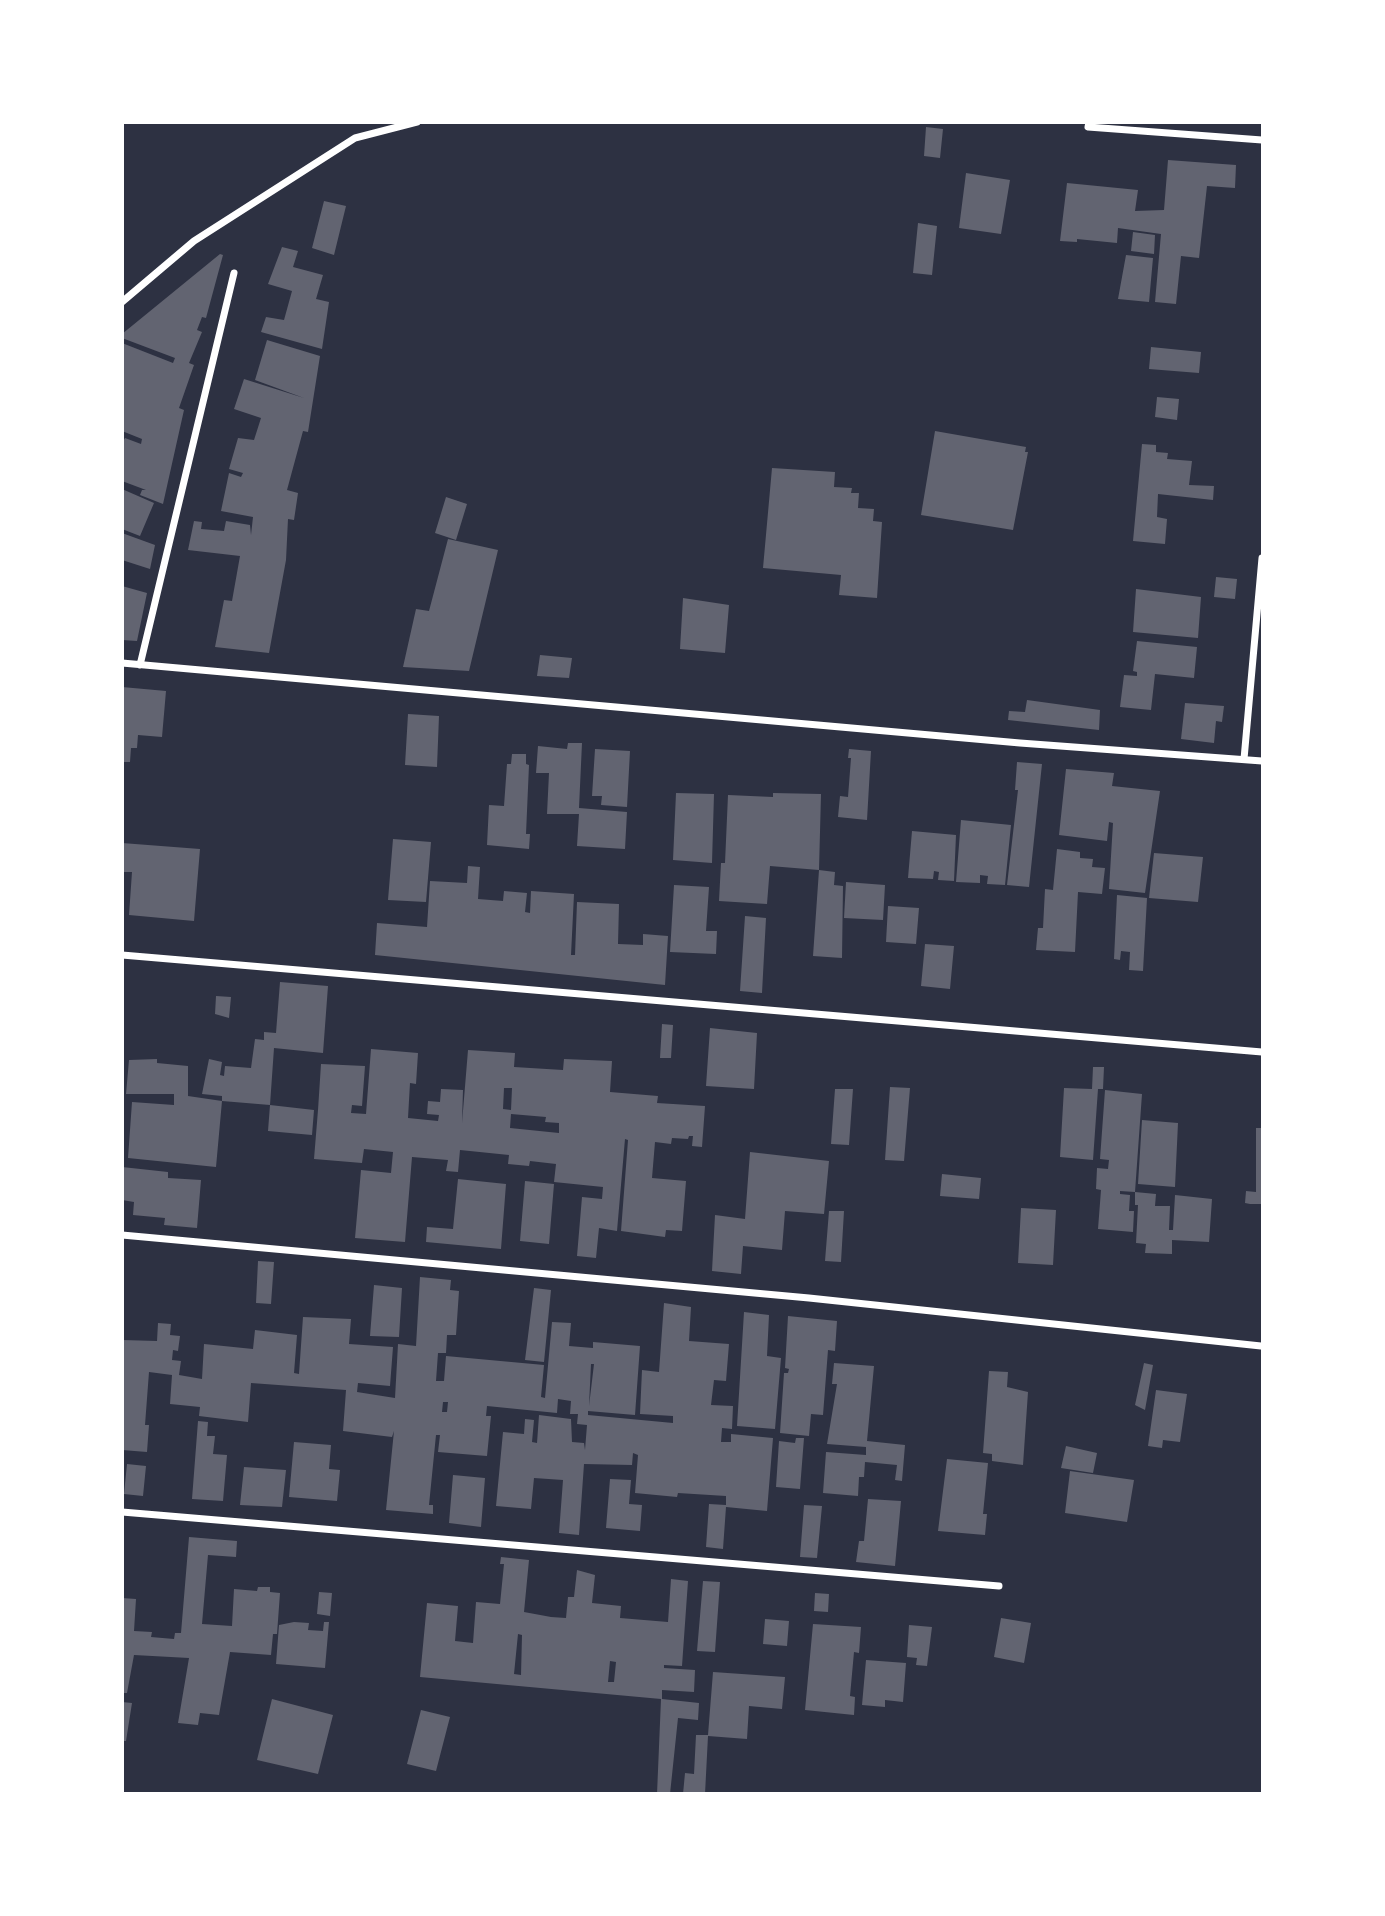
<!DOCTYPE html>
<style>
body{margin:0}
#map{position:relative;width:1385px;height:1916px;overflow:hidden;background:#2d3142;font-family:"Titillium Web",sans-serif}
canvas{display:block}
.frame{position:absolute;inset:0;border:124px solid #fff;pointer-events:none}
</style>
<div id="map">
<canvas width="1385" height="1916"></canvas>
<div class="frame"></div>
</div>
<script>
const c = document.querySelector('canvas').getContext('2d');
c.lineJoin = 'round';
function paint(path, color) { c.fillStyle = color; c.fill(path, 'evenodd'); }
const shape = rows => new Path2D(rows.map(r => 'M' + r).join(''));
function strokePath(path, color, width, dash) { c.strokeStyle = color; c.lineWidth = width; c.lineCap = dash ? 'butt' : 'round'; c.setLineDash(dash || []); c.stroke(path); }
paint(shape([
 [926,127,943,129,940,158,924,156],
 [1168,160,1236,165,1235,188,1207,186,1199,258,1181,256,1176,304,1155,302,1161,234,1118,228,1117,243,1077,239,1077,242,1060,241,1067,183,1138,190,1135,211,1164,210],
 [966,173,1010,180,1001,234,959,228],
 [324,201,346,206,334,255,312,248],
 [918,223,937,226,932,275,913,273],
 [1133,232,1155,235,1154,254,1131,251],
 [282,247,298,251,293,267,323,275,316,299,329,302,322,349,261,332,266,317,284,320,292,291,268,284],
 [220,254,223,255,206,318,202,317,197,330,202,332,189,363,194,365,179,408,184,410,163,504,140,495,142,490,146,490,122,481,122,443,125,438,141,444,142,439,122,431,122,343,173,363,175,358,122,338,122,334],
 [1126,255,1153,258,1149,302,1118,299],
 [267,340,320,356,308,432,303,431,287,490,298,493,294,520,288,519,286,560,269,653,215,647,224,600,232,601,240,556,188,550,194,521,202,522,201,529,224,531,226,521,250,525,251,535,253,517,221,511,229,473,241,477,243,473,229,469,238,438,254,440,261,418,234,409,244,379,304,398,255,380],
 [1151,347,1201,352,1199,373,1149,369],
 [1157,397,1179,399,1177,420,1155,417],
 [935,431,1026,447,1025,452,1028,452,1013,530,921,515],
 [1142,444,1156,445,1156,452,1168,453,1167,459,1192,461,1189,485,1214,486,1213,500,1158,494,1157,517,1167,519,1165,544,1133,541],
 [772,468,835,472,834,487,852,488,851,493,859,493,858,508,874,509,873,521,882,522,877,598,839,595,841,575,763,568],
 [122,489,154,503,140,536,122,529],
 [446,497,467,504,456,540,435,533],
 [122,533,155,545,150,569,122,560],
 [448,539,498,550,469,671,403,667,416,609,429,611],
 [1216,577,1237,579,1235,599,1214,597],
 [122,586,147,593,137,641,122,640],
 [1136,589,1201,597,1198,638,1133,632],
 [683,598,729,605,725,653,680,649],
 [1137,641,1197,647,1194,678,1155,674,1151,710,1120,707,1124,675,1137,676,1137,672,1133,671],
 [540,655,572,658,569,678,537,676],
 [122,687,166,691,162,737,138,735,137,748,131,748,130,762,122,762],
 [1027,700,1100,710,1099,730,1008,720,1009,711,1025,712],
 [1185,703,1224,706,1222,722,1216,721,1214,743,1181,739],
 [408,714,439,716,437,767,405,765],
 [568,743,582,743,579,808,627,812,625,849,577,846,579,814,547,814,549,773,536,773,538,746,567,749],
 [595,749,630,751,627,807,601,805,602,796,592,796],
 [849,749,871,751,867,820,838,817,840,796,848,797,851,758,848,758],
 [512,754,526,754,526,764,529,765,526,834,530,834,529,849,487,845,489,805,504,806,507,764,511,764],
 [1017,762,1042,764,1029,887,1007,885,1018,790,1015,790],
 [1066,769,1114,773,1112,786,1160,791,1145,893,1109,889,1113,823,1109,822,1107,841,1059,835],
 [676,793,714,794,712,863,673,860],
 [773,793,821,794,819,870,770,866,767,904,719,901,721,863,725,863,728,795,773,797],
 [961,820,1011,825,1005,885,987,884,988,876,980,875,980,883,956,882],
 [912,831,956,835,954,881,938,880,939,872,934,871,933,879,908,878],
 [393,839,431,842,426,902,388,900],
 [122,843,200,849,194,921,129,915,132,872,122,872],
 [1057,849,1080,852,1080,858,1093,859,1092,867,1105,868,1102,894,1078,892,1075,952,1036,950,1038,928,1043,928,1045,889,1053,890],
 [1154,853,1203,857,1198,902,1149,898],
 [468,866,480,867,478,899,503,901,504,891,527,893,525,912,530,913,531,891,574,894,571,955,575,955,577,902,619,904,618,944,643,945,643,934,668,936,665,985,375,955,377,923,427,927,430,881,467,883],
 [819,870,835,872,834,885,843,886,842,958,813,956],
 [846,882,885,885,883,920,844,918],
 [674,885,709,887,706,931,717,931,716,954,670,952],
 [1117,895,1147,898,1143,971,1129,970,1130,952,1121,951,1120,960,1114,959],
 [888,906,919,908,916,944,886,942],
 [745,916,766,918,762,993,740,991],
 [925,944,954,946,950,989,921,986],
 [280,982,328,986,323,1053,274,1048,270,1105,222,1101,222,1096,202,1094,209,1059,222,1062,220,1075,224,1076,225,1066,251,1068,255,1039,264,1040,264,1032,276,1033],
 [216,996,231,997,229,1018,215,1014],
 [662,1024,673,1025,671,1058,660,1058],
 [710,1028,757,1033,754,1089,706,1086],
 [371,1049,418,1053,416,1084,410,1083,408,1118,438,1121,439,1115,427,1114,428,1101,440,1102,441,1089,463,1090,462,1123,468,1050,515,1053,514,1067,563,1070,564,1059,612,1061,610,1092,658,1096,657,1103,705,1106,702,1147,692,1146,693,1136,689,1136,688,1139,672,1138,671,1144,655,1142,652,1178,686,1181,682,1231,666,1230,665,1237,621,1231,628,1140,625,1139,617,1231,599,1228,596,1258,577,1256,582,1197,602,1199,603,1187,554,1182,556,1164,530,1161,529,1166,508,1164,509,1155,460,1150,458,1172,446,1171,448,1160,412,1157,405,1242,355,1238,361,1170,391,1173,393,1152,364,1149,362,1163,314,1159,318,1110,321,1064,365,1066,362,1106,352,1105,351,1113,366,1114],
 [504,1088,512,1088,511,1110,503,1109],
 [511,1114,546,1117,545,1122,559,1123,559,1133,510,1128],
 [157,1059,157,1063,188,1066,188,1096,222,1101,216,1167,128,1158,132,1102,174,1105,174,1094,126,1094,129,1060],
 [1093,1067,1104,1067,1103,1089,1098,1089,1093,1160,1060,1157,1064,1088,1092,1089],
 [890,1087,910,1088,904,1161,885,1160],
 [835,1089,853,1089,849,1145,831,1144],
 [1105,1090,1142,1094,1135,1192,1156,1194,1155,1206,1170,1206,1169,1230,1173,1230,1175,1195,1212,1199,1209,1242,1172,1240,1172,1254,1145,1253,1146,1244,1136,1243,1138,1205,1135,1205,1135,1192,1120,1191,1120,1194,1130,1195,1129,1211,1134,1211,1133,1232,1098,1229,1101,1190,1096,1189,1097,1168,1108,1169,1109,1160,1100,1159],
 [270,1105,314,1110,312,1135,268,1131],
 [1142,1120,1178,1123,1175,1187,1138,1184],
 [1256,1128,1262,1128,1262,1204,1250,1204,1245,1203,1246,1191,1256,1192],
 [750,1152,829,1161,824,1214,785,1211,782,1250,743,1246,741,1274,712,1271,715,1215,745,1219],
 [122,1167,168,1172,168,1178,201,1180,197,1228,164,1225,165,1218,133,1215,134,1202,122,1200],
 [942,1174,981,1178,979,1199,940,1196],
 [458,1179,506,1184,501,1249,426,1242,427,1227,453,1229],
 [525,1181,554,1184,549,1244,520,1241],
 [1021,1208,1056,1210,1053,1265,1018,1263],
 [829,1211,844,1211,841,1262,825,1261],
 [258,1261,274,1262,271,1304,256,1303],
 [420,1277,451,1280,450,1290,459,1291,456,1335,447,1335,446,1353,438,1353,436,1381,444,1381,446,1356,544,1365,541,1397,545,1398,552,1322,571,1323,569,1346,593,1348,593,1342,640,1346,635,1415,588,1411,588,1415,673,1423,673,1416,640,1414,642,1370,659,1372,664,1303,691,1307,689,1341,729,1344,726,1381,714,1380,711,1405,733,1406,732,1429,722,1428,721,1442,731,1442,731,1434,773,1438,767,1511,726,1507,723,1549,706,1547,709,1504,726,1505,726,1496,678,1493,677,1497,635,1493,638,1455,633,1453,632,1465,584,1464,579,1535,559,1533,563,1480,534,1478,531,1509,496,1506,503,1432,524,1434,525,1419,534,1420,532,1442,537,1443,539,1415,571,1419,572,1442,584,1443,585,1450,587,1425,577,1424,578,1414,570,1414,571,1401,558,1399,557,1413,487,1406,486,1416,491,1416,487,1456,438,1452,440,1435,436,1435,429,1505,433,1505,433,1514,386,1510,394,1431,392,1437,343,1431,346,1390,251,1383,248,1422,199,1416,200,1407,170,1404,172,1375,149,1372,145,1425,149,1425,147,1452,122,1450,122,1340,157,1341,158,1323,171,1324,170,1335,180,1336,178,1351,173,1350,172,1360,181,1361,179,1375,202,1379,204,1344,253,1349,255,1330,297,1335,294,1373,299,1374,303,1317,351,1319,349,1344,393,1347,390,1386,358,1383,357,1392,395,1398,398,1344,416,1346],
 [591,1364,594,1364,589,1406],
 [443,1402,448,1402,447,1412,442,1412],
 [374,1285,402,1288,399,1337,370,1336],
 [534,1288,551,1290,544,1362,525,1360],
 [744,1312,769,1315,767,1356,781,1358,775,1429,737,1426],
 [788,1316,837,1321,835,1351,828,1350,823,1415,811,1414,809,1436,780,1433,784,1373,788,1373,789,1369,785,1368],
 [834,1363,874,1366,867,1441,905,1445,902,1481,895,1480,897,1465,865,1462,864,1477,859,1477,858,1496,823,1493,826,1452,866,1455,866,1447,827,1444,837,1384,832,1384],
 [1144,1363,1153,1365,1145,1410,1135,1405],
 [989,1371,1008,1372,1007,1387,1028,1392,1023,1465,992,1461,992,1454,983,1453],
 [1156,1390,1187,1394,1180,1442,1163,1440,1162,1448,1148,1446],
 [198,1421,208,1422,207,1436,215,1436,213,1454,227,1455,223,1501,192,1499],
 [796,1438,804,1438,800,1489,776,1487,779,1441,795,1443],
 [294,1442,331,1445,329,1469,340,1470,337,1501,289,1497],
 [1066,1446,1097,1453,1093,1473,1061,1468],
 [947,1459,988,1463,983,1514,987,1514,985,1535,938,1531],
 [127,1464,146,1466,143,1496,124,1494],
 [244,1467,286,1470,282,1507,240,1505],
 [1070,1471,1134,1480,1127,1522,1065,1513],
 [453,1475,485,1478,481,1527,449,1523],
 [610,1479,631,1480,629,1504,642,1505,640,1531,606,1528],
 [868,1499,901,1501,895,1566,856,1562,859,1541,864,1541],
 [804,1505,822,1506,817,1558,800,1557],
 [189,1537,237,1541,236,1557,208,1555,202,1624,232,1626,234,1589,257,1591,258,1587,270,1587,270,1592,280,1593,277,1634,273,1634,271,1655,230,1652,219,1715,200,1713,198,1725,178,1723,189,1658,134,1655,127,1693,122,1693,122,1598,136,1599,134,1631,152,1632,151,1637,174,1639,175,1633,181,1633],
 [501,1557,529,1560,524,1612,551,1617,566,1618,568,1597,574,1597,577,1570,595,1575,592,1603,621,1606,620,1618,668,1622,671,1579,688,1581,682,1666,664,1665,664,1668,695,1670,694,1692,662,1690,662,1699,699,1703,698,1720,678,1718,670,1794,657,1794,661,1699,420,1677,427,1603,458,1606,455,1641,473,1643,476,1602,500,1604,504,1564,500,1564],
 [518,1634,522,1635,521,1675,514,1674],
 [610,1661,616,1662,614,1682,608,1682],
 [703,1581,720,1582,715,1652,697,1651],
 [319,1592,332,1593,330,1616,317,1614],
 [815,1593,829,1594,828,1612,814,1611],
 [1001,1618,1031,1623,1024,1663,994,1657],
 [765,1619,789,1621,787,1646,763,1644],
 [294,1622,309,1623,308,1630,323,1631,324,1622,329,1622,325,1668,276,1664,279,1625],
 [813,1624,861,1627,859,1653,854,1652,850,1696,855,1697,854,1715,805,1710],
 [909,1625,932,1627,927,1666,916,1665,917,1658,907,1657],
 [866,1660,906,1663,903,1702,885,1700,885,1707,862,1705],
 [713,1672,785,1677,782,1709,749,1706,747,1739,708,1736,705,1794,683,1794,685,1773,694,1774,696,1735,708,1735],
 [272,1699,333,1715,318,1774,257,1760],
 [122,1702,132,1703,126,1741,122,1741],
 [421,1710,450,1717,436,1771,407,1764]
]), '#626471');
strokePath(shape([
 [1089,122,1088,127,1262,140],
 [122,302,194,241,355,138,417,122],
 [122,663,1020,743,1262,761],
 [140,665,234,273],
 [1244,759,1262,558],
 [122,955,1262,1052],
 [122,1235,809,1298,1261,1346],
 [122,1512,999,1586]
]), '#fff', 7);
</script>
